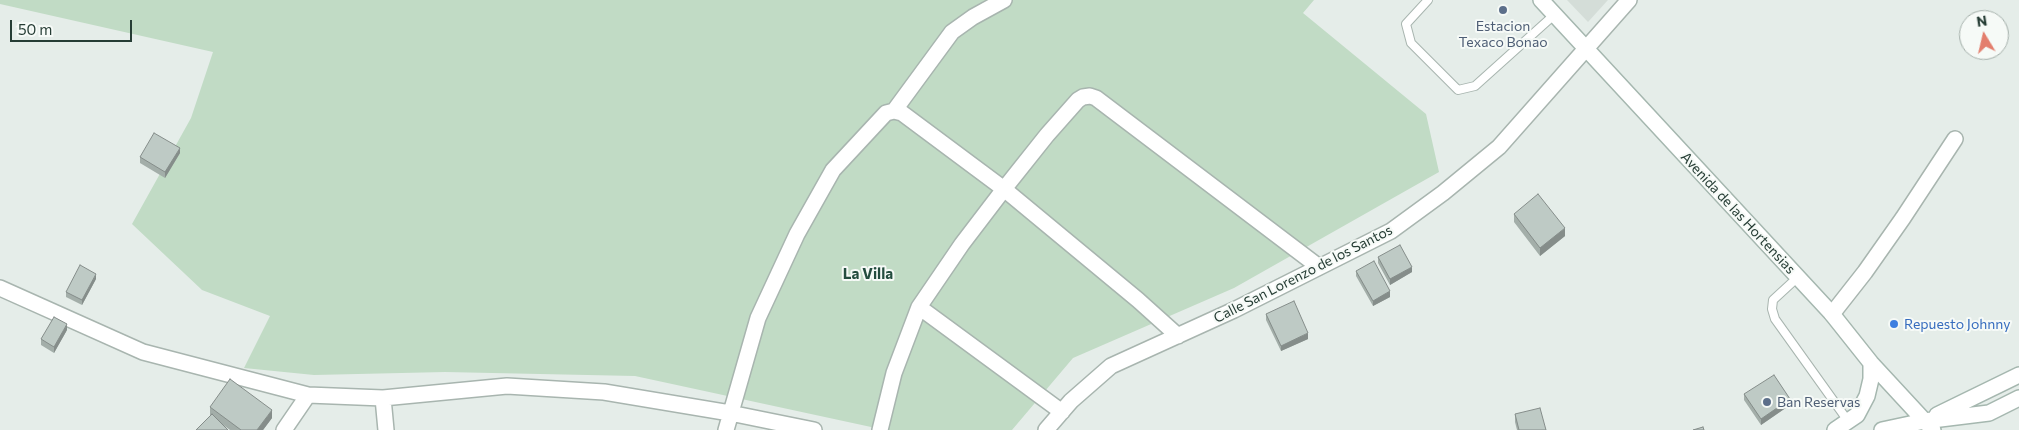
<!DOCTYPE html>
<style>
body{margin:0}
#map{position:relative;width:2019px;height:430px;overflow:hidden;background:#e5ede9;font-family:Commissioner,sans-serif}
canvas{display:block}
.north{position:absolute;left:1959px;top:10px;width:50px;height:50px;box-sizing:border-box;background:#f6faf7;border:1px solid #a3aea9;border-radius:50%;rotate:351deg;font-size:14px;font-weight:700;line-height:20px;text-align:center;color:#263d35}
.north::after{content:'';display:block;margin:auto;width:18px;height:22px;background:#e37e6d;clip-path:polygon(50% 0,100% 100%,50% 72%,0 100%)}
.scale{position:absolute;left:10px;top:20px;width:122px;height:22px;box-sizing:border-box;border:2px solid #263d35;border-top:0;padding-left:6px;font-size:15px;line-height:18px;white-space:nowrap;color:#263d35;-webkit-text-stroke:4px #f6faf7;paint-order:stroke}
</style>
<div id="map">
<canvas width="2019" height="430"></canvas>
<div class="north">N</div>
<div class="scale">50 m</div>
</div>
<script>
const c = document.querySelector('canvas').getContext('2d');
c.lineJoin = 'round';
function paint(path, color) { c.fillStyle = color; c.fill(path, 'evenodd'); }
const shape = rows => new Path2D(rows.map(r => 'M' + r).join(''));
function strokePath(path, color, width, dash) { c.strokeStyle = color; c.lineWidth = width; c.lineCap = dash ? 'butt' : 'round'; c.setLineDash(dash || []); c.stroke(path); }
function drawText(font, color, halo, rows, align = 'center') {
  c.font = font + ' Commissioner,sans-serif'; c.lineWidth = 4; c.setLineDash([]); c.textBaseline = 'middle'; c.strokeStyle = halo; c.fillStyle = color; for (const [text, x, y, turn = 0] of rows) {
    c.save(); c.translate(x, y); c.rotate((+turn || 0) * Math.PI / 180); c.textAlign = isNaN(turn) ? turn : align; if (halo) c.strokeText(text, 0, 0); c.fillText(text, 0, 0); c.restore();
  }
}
paint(shape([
 [1567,0,1608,0,1588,22]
]), '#d4ddd8');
paint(shape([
 [0,0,1314,0,1303,13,1426,114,1439,172,1234,288,1073,358,1012,430,885,430,635,376,445,372,314,375,244,368,270,316,202,290,132,224,191,118,213,52,0,4]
]), '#c1dbc5');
const lane = shape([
 [1428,0,1406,24,1411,43,1458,90,1475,86,1554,15],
 [1798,277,1773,300,1772,309,1775,319,1848,421]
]);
const street = shape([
 [894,111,952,32,973,17,1004,0],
 [0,288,143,352,308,395,383,398,507,386,604,392,730,413,814,430],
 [919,307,1062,412],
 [1832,314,1865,272,1903,218,1955,139],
 [383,398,386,430],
 [284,430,308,395],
 [726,430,758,318,797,234,833,170,886,113,894,111,902,113,1004,189,1138,300,1178,336],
 [880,430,894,373,919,307,962,244,1004,189,1047,135,1078,100,1083,97,1090,96,1096,98,1319,267],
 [1046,430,1071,401,1111,366,1234,310,1391,231,1443,193,1499,147,1629,0]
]);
const secondary = shape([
 [1541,0,1832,314,1871,363,1933,430],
 [1937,415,2019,375],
 [1835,430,1857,415,1867,396,1871,379,1871,363],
 [1882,430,1924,421,1989,413,2019,398]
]);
strokePath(lane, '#a8b5af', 10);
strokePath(street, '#a8b5af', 18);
strokePath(secondary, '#a5b7af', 18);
strokePath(lane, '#fff', 8);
strokePath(street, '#fff', 15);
strokePath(secondary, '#fff', 15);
paint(shape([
 [180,153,165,178,140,163,140,157],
 [1514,214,1565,236,1540,256,1514,222],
 [1378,257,1412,272,1390,285,1378,263],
 [1356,271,1390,297,1373,306,1356,276],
 [96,279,82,305,66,297,66,292],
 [1266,314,1308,339,1281,351,1266,320],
 [67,330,54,353,41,345,41,339],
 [1744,394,1790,405,1761,425,1744,400],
 [210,407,272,418,263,430,230,430,210,415],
 [1515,414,1546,430,1517,430,1515,422]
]), '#a3aea9');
paint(shape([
 [180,148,180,153,165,178,165,172],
 [1565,228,1565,236,1540,256,1540,248],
 [1412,267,1412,272,1390,285,1390,279],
 [96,274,96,279,82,305,82,300],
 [1390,291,1390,297,1373,306,1373,301],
 [67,324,67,330,54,353,54,347],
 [1308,333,1308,339,1281,351,1281,346],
 [1790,399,1790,405,1761,425,1761,419],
 [272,410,272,418,263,430,257,430]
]), '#858d8a');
const building = shape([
 [154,133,180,148,165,172,140,157,154,133],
 [1538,194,1565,228,1540,248,1514,214,1538,194],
 [1400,245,1412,267,1390,279,1378,257,1400,245],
 [1374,261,1390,291,1373,301,1356,271,1374,261],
 [80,265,96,274,82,300,66,292,80,265],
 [1294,301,1308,333,1281,346,1266,314,1294,301],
 [54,317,67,324,54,347,41,339,54,317],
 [1774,375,1790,399,1761,419,1744,394,1774,375],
 [230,379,272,410,257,430,241,430,210,407,230,379],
 [1540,408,1546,430,1519,430,1515,414,1540,408],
 [212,414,228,430,196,430,212,414],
 [1703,427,1704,430,1693,430,1703,427]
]);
paint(building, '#becac5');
strokePath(building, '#858d8a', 1);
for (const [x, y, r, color] of [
 [1503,10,5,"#5c6f8a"],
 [1894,324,5,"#3f7fe0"],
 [1767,402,5,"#5c6f8a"]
]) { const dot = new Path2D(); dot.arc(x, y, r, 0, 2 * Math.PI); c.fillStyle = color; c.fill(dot); strokePath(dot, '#f6faf7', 2); }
drawText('14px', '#4e5e75', '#f6faf7', [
 ["Estacion",1503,26],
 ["Texaco Bonao",1503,42],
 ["Ban Reservas",1777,402,"left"]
]);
drawText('14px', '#263d35', '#f6faf7', [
 ["Avenida de las Hortensias",1738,213,47],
 ["Calle San Lorenzo de los Santos",1303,274,-27]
]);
drawText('14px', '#366cbe', '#f6faf7', [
 ["Repuesto Johnny",1904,324]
], 'left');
drawText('bold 15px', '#244d3f', '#f6faf7', [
 ["La Villa",868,274]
]);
</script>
